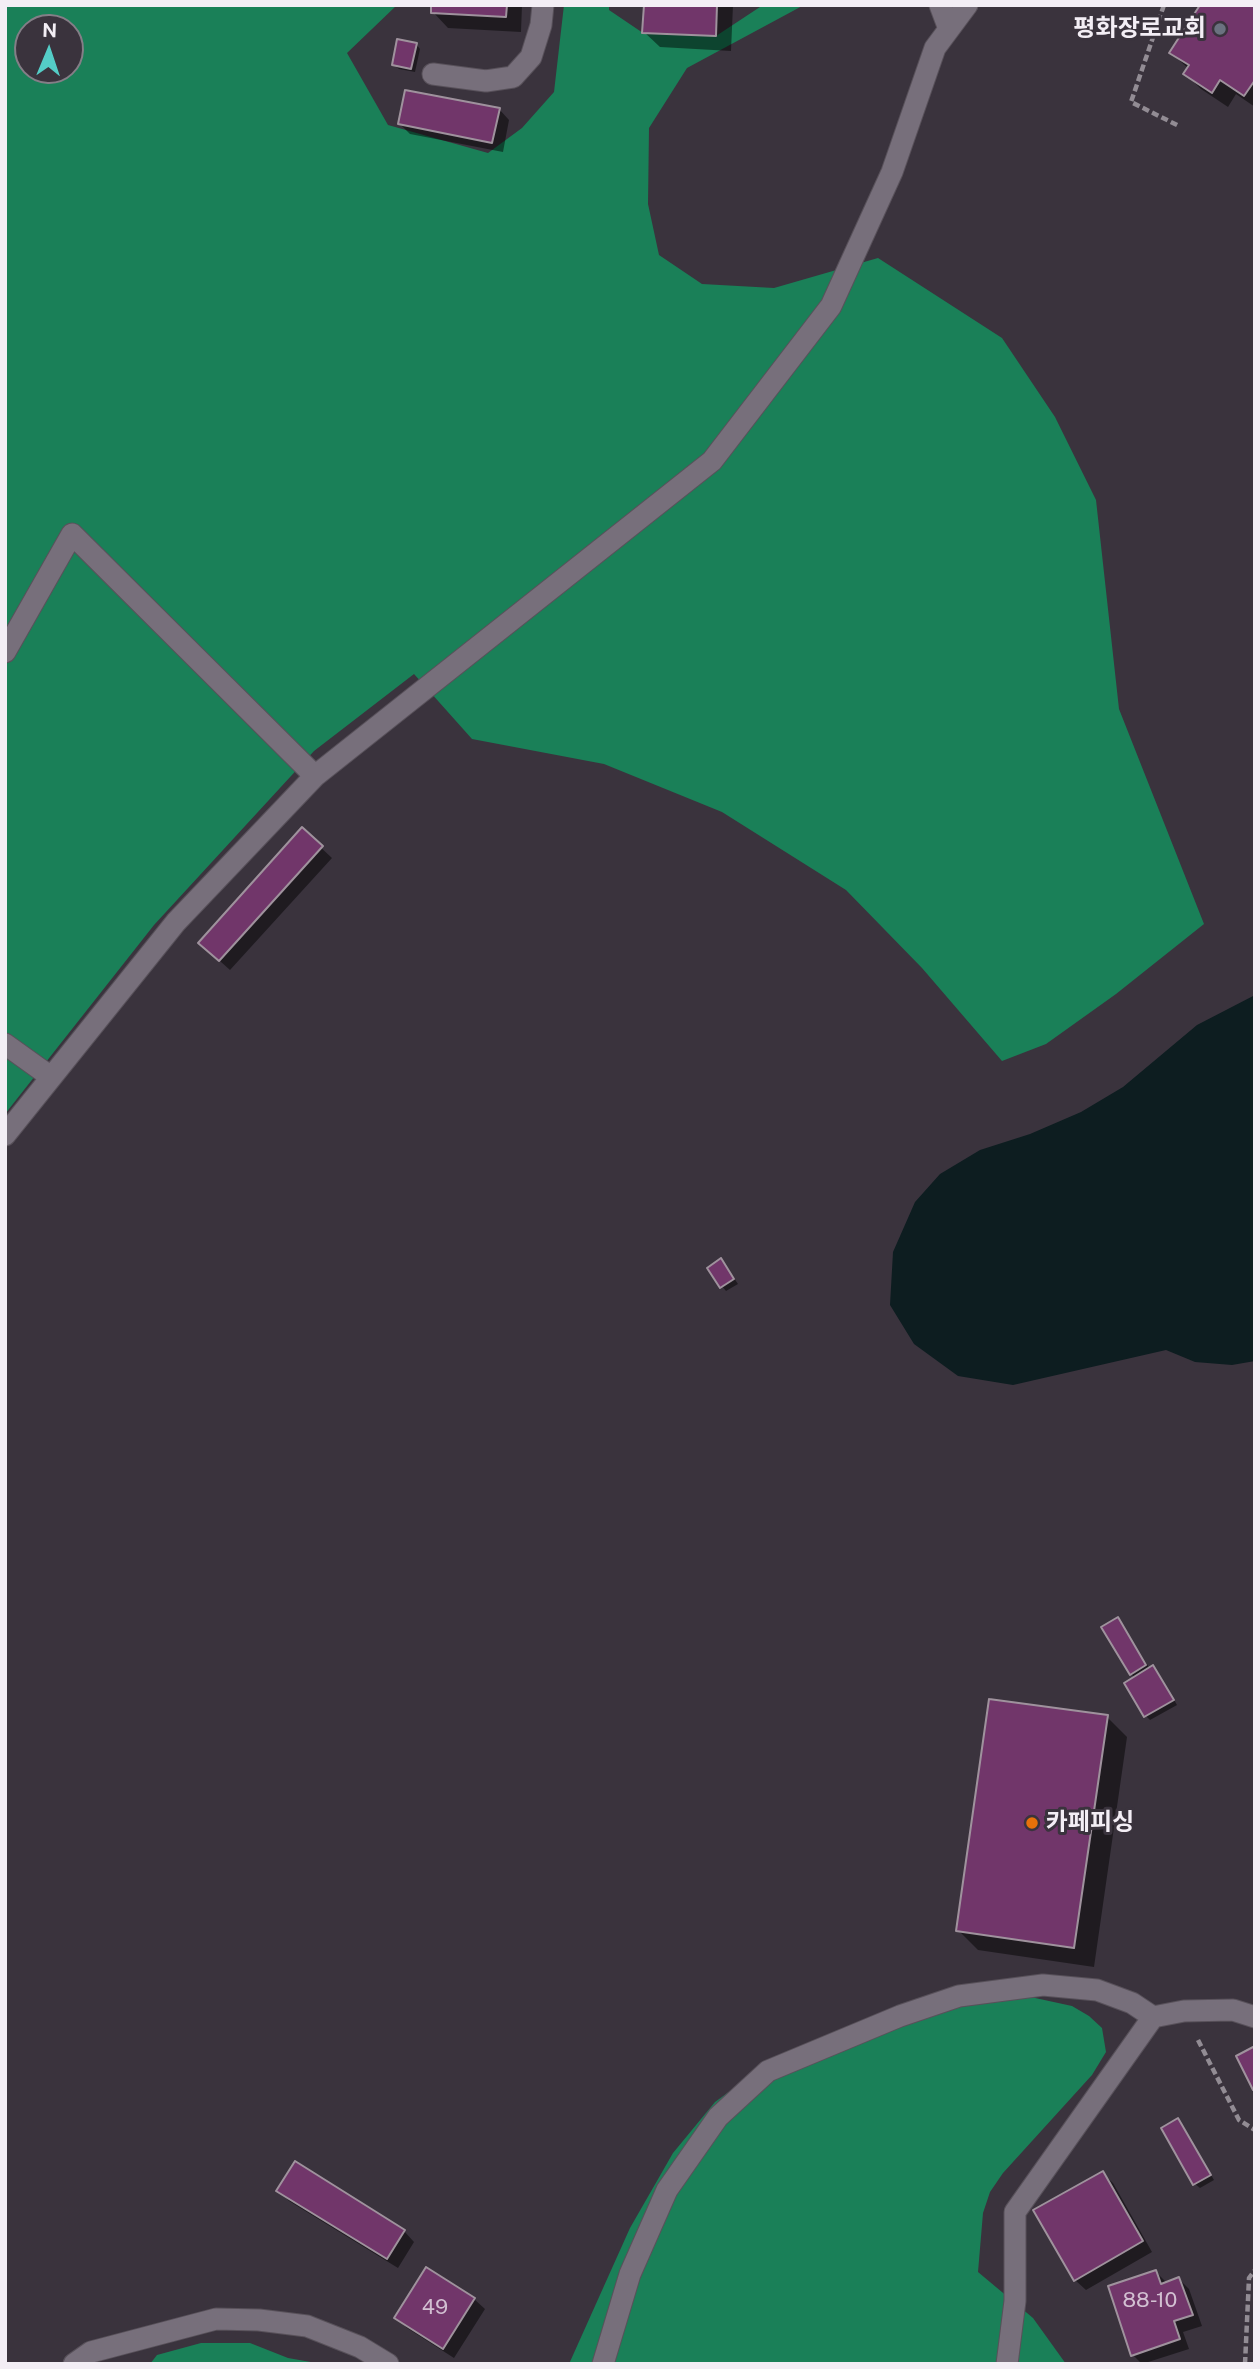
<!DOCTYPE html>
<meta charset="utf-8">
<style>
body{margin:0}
#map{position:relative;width:1260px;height:2369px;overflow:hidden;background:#3a333d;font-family:"Public Sans",sans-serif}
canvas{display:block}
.frame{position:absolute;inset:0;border:7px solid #f3eef5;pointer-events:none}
.north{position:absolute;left:14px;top:14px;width:70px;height:70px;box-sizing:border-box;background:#3a333d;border:2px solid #847e87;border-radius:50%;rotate:2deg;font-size:19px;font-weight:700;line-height:28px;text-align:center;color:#f3eef5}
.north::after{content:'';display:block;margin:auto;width:24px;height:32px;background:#54cdc7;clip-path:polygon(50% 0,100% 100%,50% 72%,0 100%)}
</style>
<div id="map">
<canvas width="1260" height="2369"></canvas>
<div class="frame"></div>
<div class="north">N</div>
</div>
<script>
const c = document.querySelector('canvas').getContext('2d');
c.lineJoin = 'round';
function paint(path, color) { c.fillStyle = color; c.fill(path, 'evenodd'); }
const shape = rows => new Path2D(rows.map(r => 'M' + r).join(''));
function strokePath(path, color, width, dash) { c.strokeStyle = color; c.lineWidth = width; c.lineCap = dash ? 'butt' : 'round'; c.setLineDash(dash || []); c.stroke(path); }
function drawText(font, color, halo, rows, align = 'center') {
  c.font = font + ' "Public Sans","Noto Sans KR",sans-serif'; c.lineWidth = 6; c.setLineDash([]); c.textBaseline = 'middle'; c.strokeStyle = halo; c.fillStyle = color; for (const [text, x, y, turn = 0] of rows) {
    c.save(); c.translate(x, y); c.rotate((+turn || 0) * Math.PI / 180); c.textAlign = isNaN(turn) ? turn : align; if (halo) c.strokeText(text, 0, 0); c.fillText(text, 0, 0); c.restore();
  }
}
paint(shape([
 [5,5,397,5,347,53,388,125,488,153,522,128,554,92,564,5,609,5,609,10,643,33,716,36,763,5,804,5,687,68,649,128,648,204,659,255,702,284,774,288,878,258,1002,338,1055,417,1096,500,1119,709,1204,924,1116,994,1046,1044,1002,1061,922,968,846,890,722,812,604,764,472,739,414,674,314,751,154,925,5,1114],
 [28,28,70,28,70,70,28,70],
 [1026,1996,1072,2006,1089,2016,1102,2028,1106,2052,1092,2075,1003,2173,990,2192,983,2213,978,2272,1033,2318,1066,2364,569,2364,630,2228,673,2153,715,2102,772,2060,918,2011],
 [201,2343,250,2343,288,2358,322,2364,150,2364,157,2355]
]), '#1a8058');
paint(shape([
 [1255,995,1255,1361,1232,1365,1195,1362,1166,1350,1013,1385,958,1376,914,1344,890,1305,893,1252,915,1202,940,1174,980,1150,1030,1134,1081,1112,1123,1087,1197,1025]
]), '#0d1d20');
paint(shape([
 [433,5,522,5,521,32,448,28,433,12],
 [646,5,733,5,731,51,660,47,644,32],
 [1255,5,1255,107,1236,94,1228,107,1201,89,1186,74,1189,69,1171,53],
 [416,44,420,49,415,72,399,69,394,65],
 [499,109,509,120,503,152,410,134,400,124],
 [302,830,332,858,230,970,211,953],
 [725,1265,738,1284,726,1291,722,1286],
 [1118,1619,1150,1669,1153,1667,1158,1672,1177,1705,1150,1720,1146,1716,1135,1678,1131,1674],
 [1107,1717,1127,1737,1094,1967,978,1950,958,1930],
 [1178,2120,1214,2180,1200,2188,1195,2184],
 [1102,2173,1113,2183,1152,2252,1086,2290,1075,2280],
 [279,2190,404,2231,414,2242,398,2268,289,2201],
 [1156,2272,1167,2283,1179,2279,1189,2289,1202,2326,1183,2332,1189,2349,1142,2364,1133,2355],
 [474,2299,485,2309,454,2358,407,2328,396,2317]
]), '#0007');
const building = shape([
 [431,5,507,5,506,17,431,13,431,5],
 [644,5,717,5,716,36,642,33,644,5],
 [1200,5,1255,5,1255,80,1244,96,1220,80,1212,93,1183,74,1189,65,1169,53,1200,5],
 [397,39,417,43,411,69,392,65,397,39],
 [405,90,500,108,492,143,398,124,405,90],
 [302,827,323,846,219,961,198,943,302,827],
 [721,1258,734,1279,720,1288,707,1268,721,1258],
 [1118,1617,1146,1665,1130,1675,1101,1627,1118,1617],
 [1153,1665,1174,1700,1144,1717,1124,1683,1153,1665],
 [989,1699,1108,1715,1074,1948,956,1931,989,1699],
 [1255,2046,1255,2089,1253,2090,1236,2056,1255,2046],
 [1178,2118,1211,2175,1193,2185,1161,2128,1178,2118],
 [295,2161,405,2230,387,2259,276,2191,295,2161],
 [1103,2171,1143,2241,1074,2281,1033,2210,1103,2171],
 [426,2267,475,2298,443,2349,394,2318,426,2267],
 [1156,2270,1161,2284,1179,2277,1193,2315,1174,2321,1180,2339,1131,2356,1108,2286,1156,2270]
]);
paint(building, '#71366a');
strokePath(building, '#9f929d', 2);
const lane = shape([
 [940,5,949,29],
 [433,74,486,81,513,77,531,57,541,25,543,5],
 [5,652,72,534,315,776],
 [5,1044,51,1077],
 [5,1135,176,922,315,776,712,461,831,306,892,172,935,48,967,5],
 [74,2364,91,2352,216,2319,259,2320,307,2326,360,2347,388,2364],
 [603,2364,630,2274,667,2190,718,2117,768,2071,900,2016,959,1996,1043,1985,1097,1990,1132,2003,1153,2017,1184,2011,1233,2010,1255,2017],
 [1007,2364,1015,2301,1015,2212,1153,2017]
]);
strokePath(lane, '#58515a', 23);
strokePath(shape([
 [1164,5,1131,102,1179,126],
 [1198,2040,1239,2120,1255,2130],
 [1245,2364,1249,2278,1255,2270]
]), '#928c94', 4.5, [7, 3.5]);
strokePath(lane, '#776f7b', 21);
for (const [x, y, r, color] of [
 [1220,29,7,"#6b7280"],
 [1032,1823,7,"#e8710a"]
]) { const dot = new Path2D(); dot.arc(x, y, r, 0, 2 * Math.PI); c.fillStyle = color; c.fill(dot); strokePath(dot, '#3a333d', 2.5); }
drawText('21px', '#d2c0d2', null, [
 ["88-10",1150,2301],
 ["49",435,2308]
]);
drawText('bold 24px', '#f3eef5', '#3a333d', [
 ["평화장로교회",1206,29],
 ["카페피싱",1046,1823,"left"]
], 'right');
</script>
